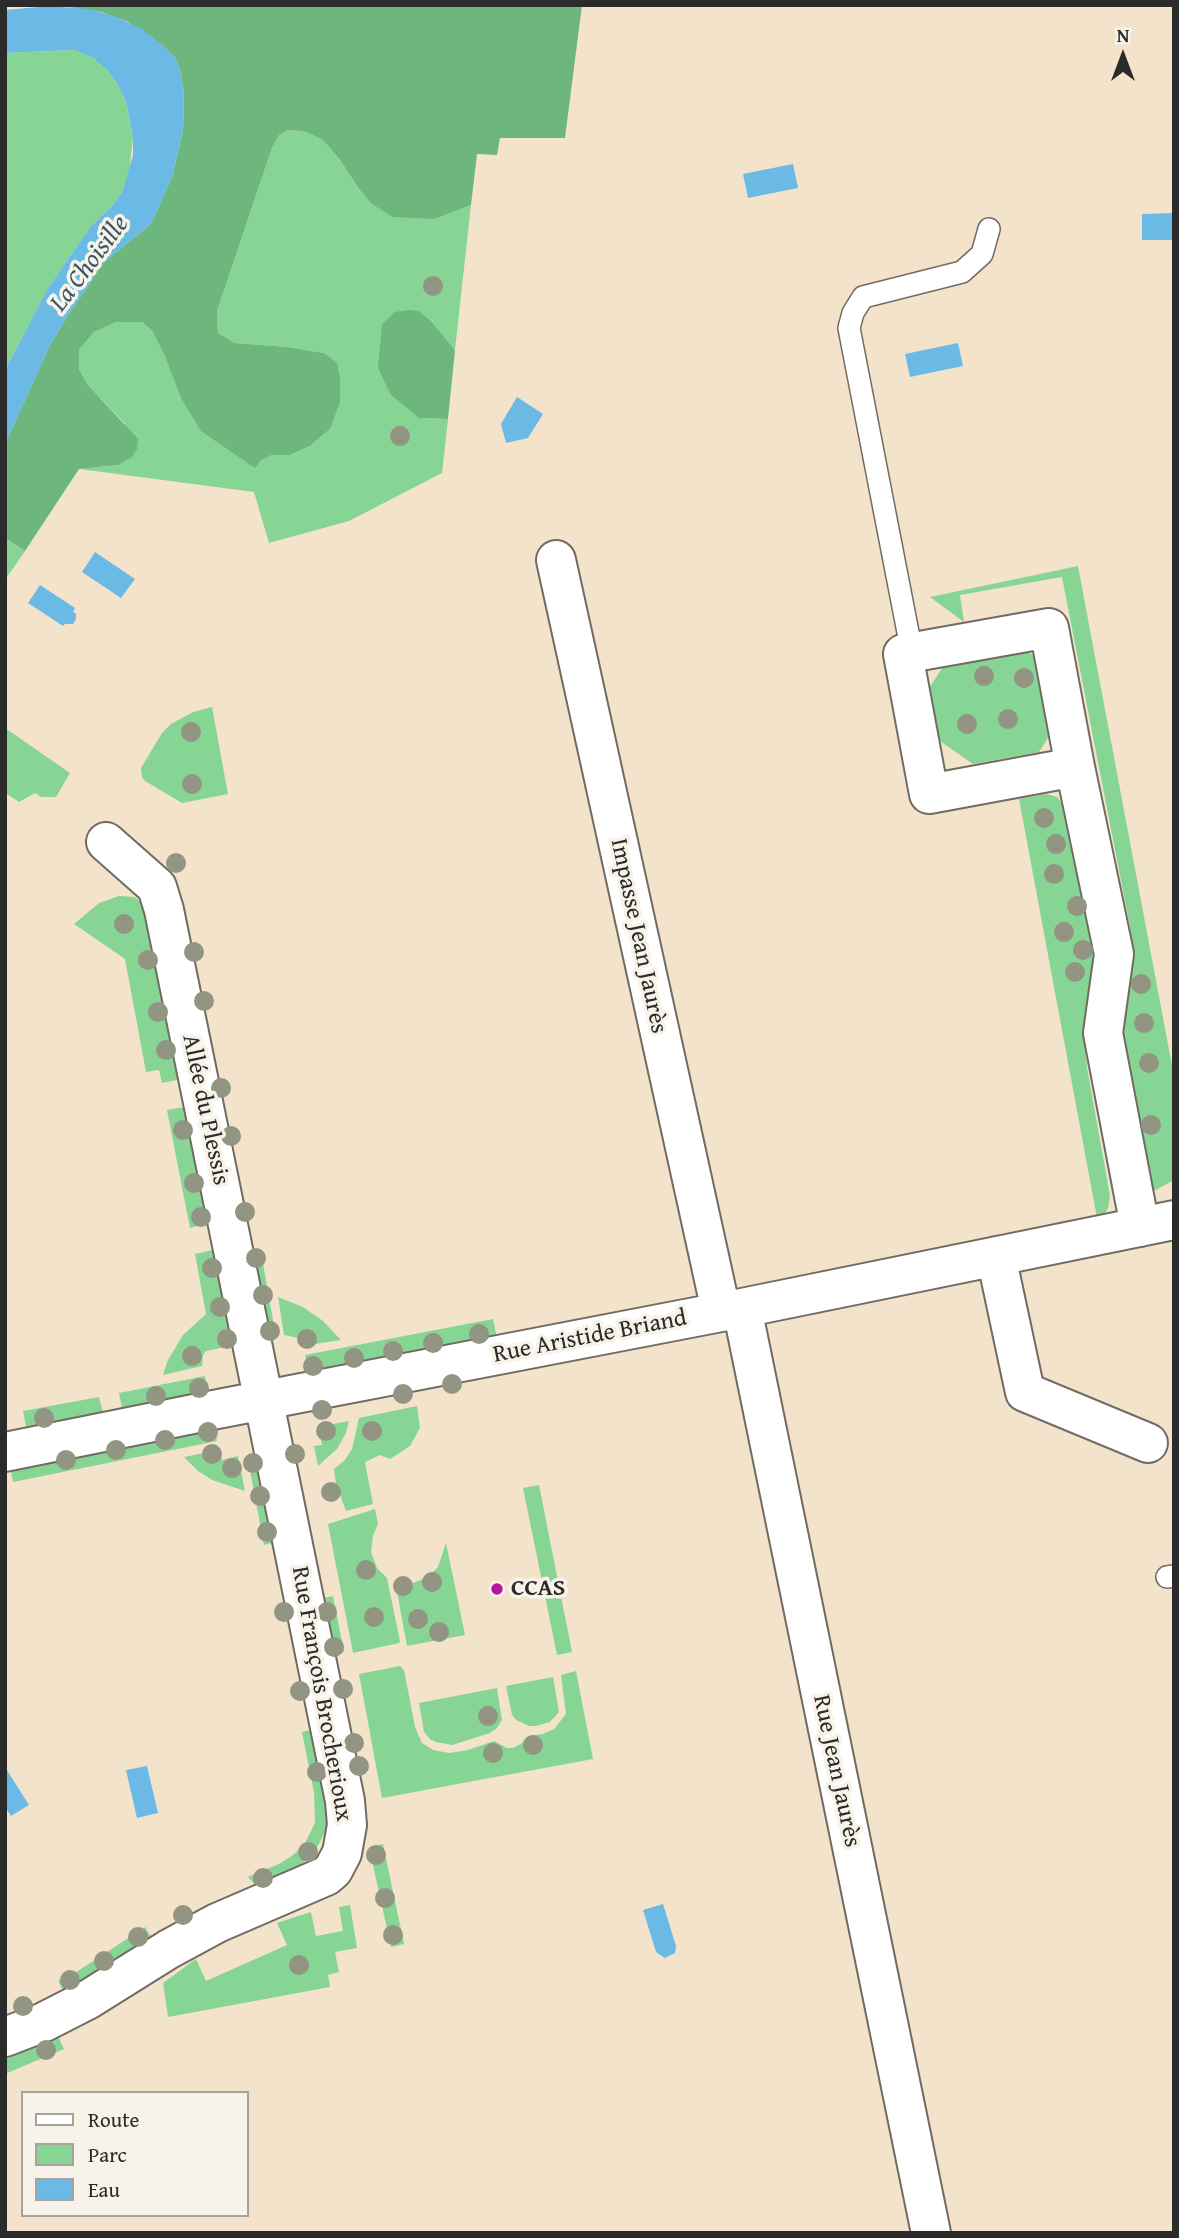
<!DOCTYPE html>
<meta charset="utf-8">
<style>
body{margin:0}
#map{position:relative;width:1179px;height:2238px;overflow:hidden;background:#f4e3cb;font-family:"Gentium Book Plus",serif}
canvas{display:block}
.frame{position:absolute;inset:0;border:7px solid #2b2b2b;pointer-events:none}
.legend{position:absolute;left:21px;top:2091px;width:228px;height:126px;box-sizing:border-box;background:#f7f3e8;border:2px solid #a5a39c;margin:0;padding:9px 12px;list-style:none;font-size:21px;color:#2b2b2b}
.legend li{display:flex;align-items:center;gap:14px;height:35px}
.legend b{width:35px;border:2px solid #a5a39c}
.north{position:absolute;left:1088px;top:21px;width:70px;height:70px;-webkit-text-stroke:5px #f7f3e8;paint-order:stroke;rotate:0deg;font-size:19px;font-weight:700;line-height:28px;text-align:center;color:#2b2b2b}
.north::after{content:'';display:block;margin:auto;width:24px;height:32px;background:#2b2b2b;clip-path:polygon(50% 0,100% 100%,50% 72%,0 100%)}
</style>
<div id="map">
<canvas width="1179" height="2238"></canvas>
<div class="frame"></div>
<ul class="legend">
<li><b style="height:9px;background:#fff"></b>Route</li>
<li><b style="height:19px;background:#87d594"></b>Parc</li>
<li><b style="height:19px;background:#6bbae6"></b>Eau</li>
</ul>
<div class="north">N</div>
</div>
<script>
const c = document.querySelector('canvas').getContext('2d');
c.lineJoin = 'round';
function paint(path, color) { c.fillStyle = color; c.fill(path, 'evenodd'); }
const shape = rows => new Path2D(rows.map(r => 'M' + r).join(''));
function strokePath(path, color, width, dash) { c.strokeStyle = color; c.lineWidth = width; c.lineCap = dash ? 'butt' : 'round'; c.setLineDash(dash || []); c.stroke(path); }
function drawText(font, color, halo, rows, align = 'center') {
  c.font = font + ' "Gentium Book Plus",serif'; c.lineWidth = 7; c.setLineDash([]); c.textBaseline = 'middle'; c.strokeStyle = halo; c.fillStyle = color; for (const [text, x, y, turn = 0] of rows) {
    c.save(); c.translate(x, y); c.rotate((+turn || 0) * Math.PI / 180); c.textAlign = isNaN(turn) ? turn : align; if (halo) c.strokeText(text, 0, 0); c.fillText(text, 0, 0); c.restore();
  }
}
paint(shape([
 [74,50,93,58,108,71,117,83,126,102,133,137,129,174,123,190,114,204,91,226,48,288,5,370,5,53],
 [287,130,304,131,323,140,340,160,357,186,435,219,471,205,455,350,431,321,419,418,448,419,442,473,349,521,269,543,254,492,79,469,118,465,125,424,87,384,79,369,79,350,94,332,116,322,142,322,152,331,165,356,255,468,262,460,272,455,290,455,310,446,330,429,324,353,287,347,233,343,218,334,217,311,272,148,279,134],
 [5,538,25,551,5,580],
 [1078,566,1174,1076,1174,1180,1150,1193,1123,1043,1131,956,1130,927,1062,577,960,595,964,622,930,597],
 [1002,643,1048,660,1059,721,1039,752,973,764,937,739,928,690,953,651],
 [212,707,228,794,182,803,145,781,142,777,141,768,162,733,171,724,193,712],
 [5,728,70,773,56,797,41,797,35,793,19,802,5,793],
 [1047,794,1057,797,1066,808,1092,938,1093,969,1086,1051,1087,1067,1110,1196,1108,1208,1105,1214,1097,1218,1019,799],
 [119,896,135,897,147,907,182,1079,162,1083,159,1070,146,1072,125,959,74,924,99,903],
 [189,1106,211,1223,190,1228,167,1110],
 [217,1249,236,1345,206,1351,203,1355,202,1366,163,1375,168,1360,183,1335,206,1314,195,1254],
 [261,1252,276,1337,264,1339,248,1255],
 [278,1297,303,1307,323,1321,341,1340,302,1346,298,1338,284,1335],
 [493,1319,497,1338,309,1375,305,1355],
 [205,1376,209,1396,123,1413,119,1393],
 [99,1397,104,1417,27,1431,23,1411],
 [417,1406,420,1428,410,1446,390,1459,380,1455,365,1462,373,1504,346,1511,336,1484,334,1469,345,1460,352,1449,359,1418],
 [349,1421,346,1433,337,1449,318,1466,314,1446,322,1445,318,1427],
 [214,1425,217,1441,13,1482,10,1466],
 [219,1450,222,1460,238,1456,245,1491,212,1480,198,1471,184,1457],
 [261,1457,277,1542,264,1545,248,1460],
 [539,1485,572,1652,557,1655,523,1488],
 [375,1509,378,1524,373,1536,371,1552,377,1568,387,1578,400,1641,399,1643,353,1653,328,1524],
 [446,1543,465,1635,407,1646,395,1581,413,1583,428,1577,438,1567],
 [333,1596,344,1652,329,1655,318,1599],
 [400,1666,404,1670,415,1727,422,1743,433,1750,449,1753,468,1750,494,1741,507,1748,513,1748,521,1744,528,1736,543,1734,554,1729,566,1714,561,1675,576,1671,593,1759,382,1798,359,1674],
 [553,1677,559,1712,550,1722,536,1726,529,1726,516,1720,512,1715,506,1686],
 [497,1688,502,1720,497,1728,490,1733,452,1745,436,1742,430,1739,424,1732,419,1703],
 [314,1729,328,1815,327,1825,322,1838,315,1851,301,1865,256,1886,248,1877,281,1863,293,1855,304,1845,315,1823,314,1793,302,1732],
 [383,1844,404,1944,391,1947,369,1847],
 [350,1905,357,1948,335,1952,339,1972,328,1975,330,1987,168,2017,163,1983,196,1959,206,1981,287,1945,277,1923,295,1917,311,1912,316,1936,343,1931,339,1907],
 [145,1927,151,1937,64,1992,58,1981,78,1971],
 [58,2036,64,2049,5,2074,5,2057]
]), '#87d594');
paint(shape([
 [63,5,582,5,565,138,500,138,497,155,477,154,471,205,435,219,393,217,372,204,357,186,340,160,323,140,304,131,287,130,279,135,272,148,217,311,218,333,234,343,287,347,324,353,337,363,340,377,340,402,330,429,310,446,290,455,272,455,262,460,255,468,201,431,182,400,165,356,152,331,142,322,116,322,94,332,79,350,79,369,87,384,138,439,137,449,132,457,118,465,79,469,25,551,5,538,5,444,50,345,67,317,104,262,151,224,172,177,183,130,184,92,180,70,175,57,152,37,126,21,101,12,62,6],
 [408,310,418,311,431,321,455,350,448,419,419,418,391,395,378,368,382,324,395,312]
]), '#6db67e');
paint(shape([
 [49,6,88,9,114,16,140,28,164,46,175,57,180,70,184,92,183,130,172,177,151,224,104,262,67,317,50,345,5,444,5,370,48,288,91,226,114,204,123,190,133,155,133,137,126,102,117,83,108,71,93,58,74,50,5,53,5,10],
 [793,164,798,188,748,198,743,174],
 [1174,213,1174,240,1142,240,1142,214],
 [958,343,963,366,910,377,905,354],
 [517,397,543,414,528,438,506,443,501,424],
 [95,552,135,579,121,598,82,572],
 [40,585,75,608,73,612,76,614,76,619,73,624,65,624,63,626,28,603],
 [147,1766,158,1813,137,1818,126,1770],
 [5,1767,29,1805,11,1816,5,1807],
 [663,1904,676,1946,675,1953,665,1958,656,1952,643,1910]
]), '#6bbae6');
const service = shape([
 [912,653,849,328,853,313,863,297,962,272,982,254,989,229],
 [1167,1577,1174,1576]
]);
const minor = shape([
 [556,560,721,1311],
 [1075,767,929,794,903,654,1049,628,1075,767,1114,954,1103,1033,1140,1227],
 [996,1256,1025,1392,1148,1443],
 [742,1308,931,2233],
 [5,1452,218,1409,742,1308,1174,1220],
 [5,2037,44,2022,89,1999,169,1949,217,1923,326,1876,333,1870,342,1853,347,1825,345,1801,164,910,157,887,106,842]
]);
strokePath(service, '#716b63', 24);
strokePath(minor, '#716b63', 42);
strokePath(service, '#fff', 21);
strokePath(minor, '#fff', 38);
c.fillStyle = '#929581';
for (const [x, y] of [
 [433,286],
 [400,436],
 [984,676],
 [1024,678],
 [1008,719],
 [967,724],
 [191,732],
 [192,784],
 [1044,818],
 [1056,844],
 [176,863],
 [1054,874],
 [1077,906],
 [124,924],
 [1064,932],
 [1083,950],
 [194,952],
 [148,960],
 [1075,972],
 [1141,984],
 [204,1001],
 [158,1012],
 [1144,1023],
 [166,1050],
 [1149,1063],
 [221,1088],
 [1151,1125],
 [183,1130],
 [231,1136],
 [194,1183],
 [245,1212],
 [201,1217],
 [256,1258],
 [212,1268],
 [263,1295],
 [220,1307],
 [270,1331],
 [479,1334],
 [227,1339],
 [307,1339],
 [433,1343],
 [393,1351],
 [192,1356],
 [354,1358],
 [313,1366],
 [452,1384],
 [199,1388],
 [403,1394],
 [156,1396],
 [322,1410],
 [44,1418],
 [326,1431],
 [372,1431],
 [208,1432],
 [165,1440],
 [116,1450],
 [212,1454],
 [295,1454],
 [66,1460],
 [253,1463],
 [232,1468],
 [331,1492],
 [260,1496],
 [267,1532],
 [366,1570],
 [432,1582],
 [403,1586],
 [284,1612],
 [327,1612],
 [374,1617],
 [418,1619],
 [439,1632],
 [334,1647],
 [343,1689],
 [300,1691],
 [488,1716],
 [354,1743],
 [533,1745],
 [493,1753],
 [359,1766],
 [317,1772],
 [308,1852],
 [376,1855],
 [263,1878],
 [385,1898],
 [183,1915],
 [393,1935],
 [138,1937],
 [104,1961],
 [299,1965],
 [70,1980],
 [23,2006],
 [46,2050]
]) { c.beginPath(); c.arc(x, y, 10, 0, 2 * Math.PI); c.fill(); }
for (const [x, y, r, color] of [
 [497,1589,7,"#b5179e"]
]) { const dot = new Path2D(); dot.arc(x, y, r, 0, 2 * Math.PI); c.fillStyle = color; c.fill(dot); strokePath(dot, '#f7f3e8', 2.5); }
drawText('24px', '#2b2b2b', '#f7f3e8', [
 ["Impasse Jean Jaurès",638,936,78],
 ["Allée du Plessis",205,1110,78],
 ["Rue Aristide Briand",590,1337,-11],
 ["Rue François Brocherioux",321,1694,80],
 ["Rue Jean Jaurès",836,1771,78]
]);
drawText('bold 24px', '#2b2b2b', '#f7f3e8', [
 ["CCAS",511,1589]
], 'left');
drawText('italic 26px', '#3e5663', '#f7f3e8', [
 ["La Choisille",90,264,-53]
]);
</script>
